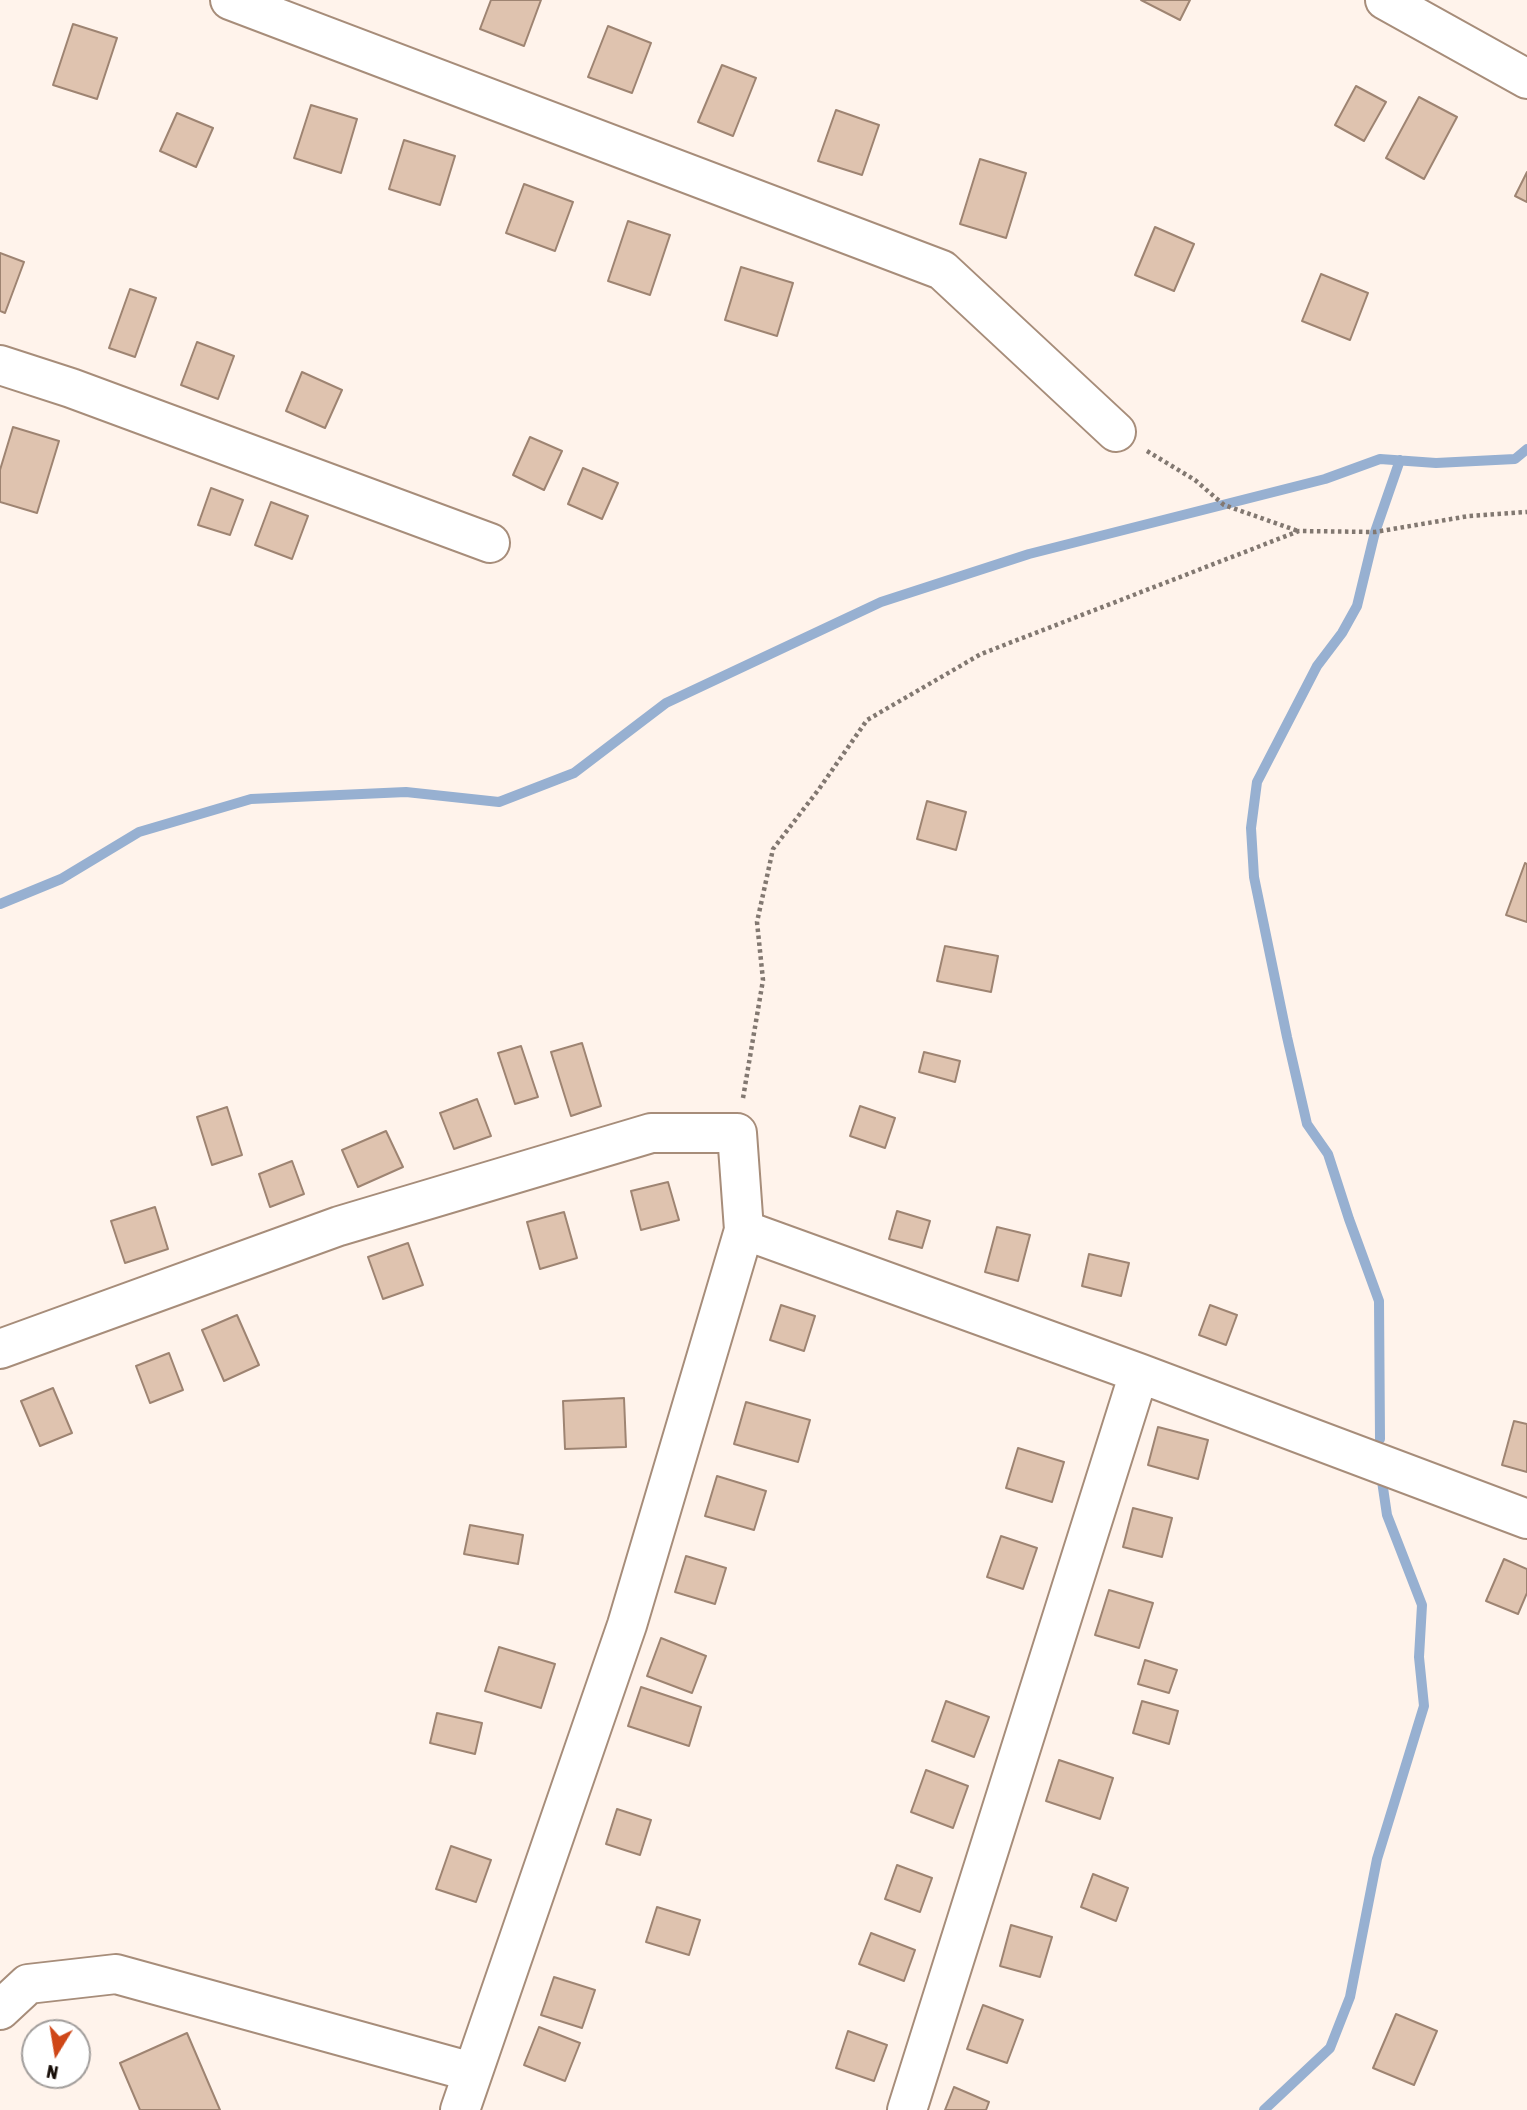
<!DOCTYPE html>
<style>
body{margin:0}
#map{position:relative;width:1527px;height:2110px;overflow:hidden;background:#fff3eb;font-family:"Asap Condensed",sans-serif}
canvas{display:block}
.north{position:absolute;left:21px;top:2019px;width:70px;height:70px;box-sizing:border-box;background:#fff;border:2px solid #a29e9c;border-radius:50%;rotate:191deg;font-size:19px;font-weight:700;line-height:28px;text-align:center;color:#160d07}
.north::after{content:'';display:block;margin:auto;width:24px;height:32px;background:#cf4718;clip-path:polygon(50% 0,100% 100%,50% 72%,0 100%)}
</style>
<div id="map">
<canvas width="1527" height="2110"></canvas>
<div class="north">N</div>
</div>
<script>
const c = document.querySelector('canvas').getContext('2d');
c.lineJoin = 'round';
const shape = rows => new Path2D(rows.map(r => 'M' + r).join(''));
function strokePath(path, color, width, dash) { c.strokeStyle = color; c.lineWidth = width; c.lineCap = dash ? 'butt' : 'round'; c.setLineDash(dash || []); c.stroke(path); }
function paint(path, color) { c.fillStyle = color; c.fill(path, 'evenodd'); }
strokePath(shape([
 [0,904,61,879,139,832,251,799,406,792,499,802,574,773,666,703,881,602,1029,554,1325,479,1380,459,1436,463,1515,459,1527,449],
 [1380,1439,1379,1301,1349,1219,1328,1154,1307,1124,1287,1037,1254,877,1251,828,1257,782,1317,666,1342,633,1357,606,1375,532,1400,460],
 [1264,2110,1330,2048,1350,1997,1377,1859,1424,1706,1419,1657,1422,1605,1387,1515,1382,1481]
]), '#97b0d1', 10);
const building = shape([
 [491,0,541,0,524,46,480,29,491,0],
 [1141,0,1190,0,1180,20,1141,0],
 [73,24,117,38,97,99,53,85,73,24],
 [608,26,651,43,632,93,588,77,608,26],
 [722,65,756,78,733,136,698,122,722,65],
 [1356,86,1386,102,1364,141,1335,125,1356,86],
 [1419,97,1457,117,1424,179,1386,158,1419,97],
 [311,105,357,119,341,173,294,158,311,105],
 [836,110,879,125,862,175,818,161,836,110],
 [177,113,213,128,196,167,160,151,177,113],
 [404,140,455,156,440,205,389,189,404,140],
 [980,159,1026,173,1006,238,960,224,980,159],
 [1527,172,1527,202,1515,196,1527,172],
 [524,184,573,202,555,251,506,233,524,184],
 [628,221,670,235,650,295,608,281,628,221],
 [1155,227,1194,244,1174,291,1135,275,1155,227],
 [0,253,24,262,5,313,0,311,0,253],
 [741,267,793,283,777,336,725,320,741,267],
 [1321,274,1368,293,1350,340,1302,321,1321,274],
 [130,289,156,298,135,357,109,348,130,289],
 [197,342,234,356,218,399,181,385,197,342],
 [302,372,342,390,325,428,286,411,302,372],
 [13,427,59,441,37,513,0,502,0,470,13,427],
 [530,437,562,451,544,490,513,475,530,437],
 [583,468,618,483,602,519,568,504,583,468],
 [211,488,243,500,230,535,198,525,211,488],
 [271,502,308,516,292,559,255,545,271,502],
 [927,801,966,812,956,850,917,839,927,801],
 [1525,863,1527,864,1527,922,1506,915,1525,863],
 [945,946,998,956,991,992,937,981,945,946],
 [582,1043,601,1106,571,1116,551,1052,582,1043],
 [521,1046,538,1097,515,1104,498,1053,521,1046],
 [924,1052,960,1061,955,1082,919,1072,924,1052],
 [477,1099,491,1136,454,1149,440,1113,477,1099],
 [860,1106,895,1118,885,1148,850,1136,860,1106],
 [227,1107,242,1155,212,1165,197,1117,227,1107],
 [386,1131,403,1167,358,1187,342,1150,386,1131],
 [292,1161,304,1194,270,1207,259,1174,292,1161],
 [668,1182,679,1220,641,1230,631,1191,668,1182],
 [155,1207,168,1249,125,1263,111,1221,155,1207],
 [897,1211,930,1221,922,1248,889,1239,897,1211],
 [564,1212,577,1258,540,1269,527,1222,564,1212],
 [997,1227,1030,1235,1018,1281,985,1272,997,1227],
 [408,1243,423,1285,383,1299,368,1257,408,1243],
 [1089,1254,1129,1263,1121,1296,1082,1286,1089,1254],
 [781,1305,815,1316,804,1351,770,1340,781,1305],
 [1210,1305,1237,1315,1226,1345,1199,1335,1210,1305],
 [237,1315,259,1365,224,1381,202,1330,237,1315],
 [169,1353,183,1390,150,1403,136,1366,169,1353],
 [53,1388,72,1433,40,1446,21,1401,53,1388],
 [624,1398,626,1447,565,1449,563,1401,624,1398],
 [746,1402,810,1420,798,1462,734,1444,746,1402],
 [1514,1421,1527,1424,1527,1472,1502,1465,1514,1421],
 [1158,1427,1208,1440,1198,1479,1148,1465,1158,1427],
 [1018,1448,1064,1462,1052,1502,1006,1488,1018,1448],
 [717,1476,766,1491,754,1530,705,1516,717,1476],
 [1133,1508,1172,1518,1162,1557,1123,1547,1133,1508],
 [470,1525,523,1535,518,1564,464,1554,470,1525],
 [1001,1536,1037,1548,1023,1589,987,1577,1001,1536],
 [686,1556,726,1568,715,1604,675,1592,686,1556],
 [1504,1559,1527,1569,1527,1593,1518,1614,1486,1601,1504,1559],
 [1109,1590,1153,1603,1139,1648,1095,1635,1109,1590],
 [661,1638,706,1656,692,1693,647,1676,661,1638],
 [499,1647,555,1664,541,1708,485,1691,499,1647],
 [1145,1660,1177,1670,1169,1693,1138,1684,1145,1660],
 [641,1687,701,1707,689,1746,628,1726,641,1687],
 [946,1701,989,1717,974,1757,932,1741,946,1701],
 [1142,1701,1178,1711,1169,1744,1133,1733,1142,1701],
 [437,1713,482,1723,475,1754,430,1743,437,1713],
 [1059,1760,1113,1778,1100,1819,1046,1801,1059,1760],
 [926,1770,968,1786,953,1828,911,1812,926,1770],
 [617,1809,651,1820,640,1855,606,1844,617,1809],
 [451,1846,491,1860,476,1902,436,1889,451,1846],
 [897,1865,932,1878,920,1912,885,1899,897,1865],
 [1093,1874,1128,1888,1116,1921,1081,1907,1093,1874],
 [657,1907,700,1920,689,1955,646,1942,657,1907],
 [1011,1925,1052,1937,1040,1977,1000,1966,1011,1925],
 [871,1933,915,1950,904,1981,859,1964,871,1933],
 [554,1977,595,1990,582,2028,541,2015,554,1977],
 [983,2005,1023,2020,1007,2063,967,2049,983,2005],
 [1396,2014,1437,2031,1414,2085,1373,2068,1396,2014],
 [539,2027,580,2043,565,2081,524,2065,539,2027],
 [848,2031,887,2045,874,2081,836,2068,848,2031],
 [187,2033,220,2110,140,2110,120,2063,187,2033],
 [954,2087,989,2102,986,2110,945,2110,954,2087]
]);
paint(building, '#dfc3af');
strokePath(building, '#9e8472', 2);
const minor = shape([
 [230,0,942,270,1116,432],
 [1385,0,1527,79],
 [0,365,71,388,490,543],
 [744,1230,1139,1373,1527,1519],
 [0,1349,339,1226,651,1133,737,1133,744,1230,627,1625,460,2110],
 [0,2010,28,1984,116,1974,472,2072],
 [907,2110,1139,1373]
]);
strokePath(minor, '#a78d7a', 42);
strokePath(shape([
 [1147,451,1195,480,1224,505,1298,531],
 [743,1098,763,980,757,922,773,849,819,789,867,720,981,654,1299,531,1375,532,1469,516,1527,512]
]), '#827871', 4.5, [3.5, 3.5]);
strokePath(minor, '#fff', 38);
</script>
